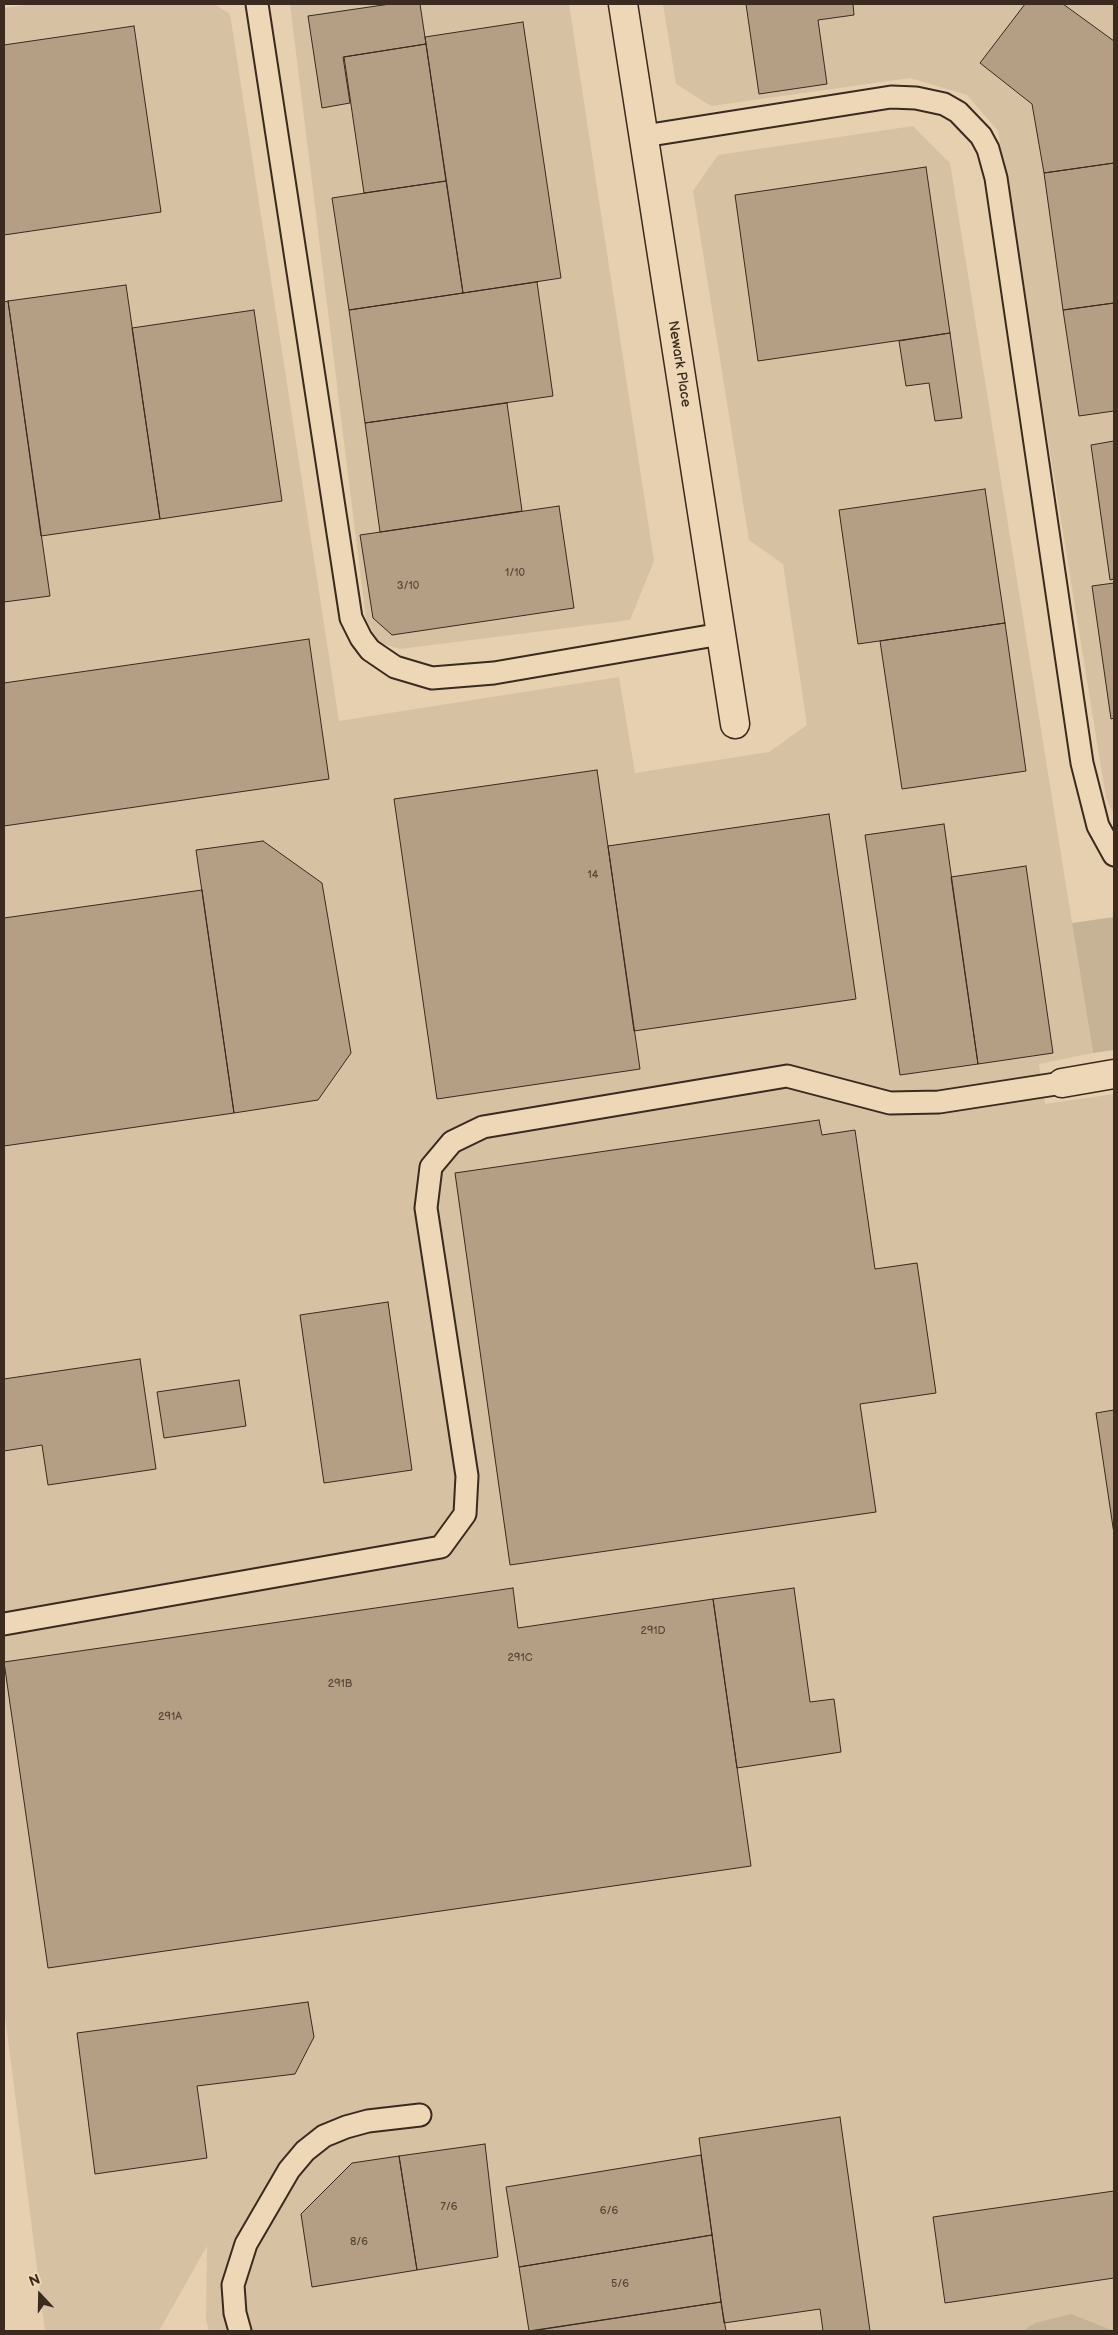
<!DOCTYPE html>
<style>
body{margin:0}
#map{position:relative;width:1118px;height:2335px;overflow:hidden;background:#e6d0b0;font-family:"Balsamiq Sans",sans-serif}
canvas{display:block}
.frame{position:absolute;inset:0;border:5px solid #3b2a1e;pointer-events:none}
.north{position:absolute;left:15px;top:2270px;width:50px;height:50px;-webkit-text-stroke:4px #edd7b6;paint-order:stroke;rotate:339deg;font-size:14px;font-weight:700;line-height:20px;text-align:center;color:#3b2a1e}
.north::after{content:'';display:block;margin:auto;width:18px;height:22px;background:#3b2a1e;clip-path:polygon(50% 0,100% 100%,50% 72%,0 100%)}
</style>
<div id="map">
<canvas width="1118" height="2335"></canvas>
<div class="frame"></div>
<div class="north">N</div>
</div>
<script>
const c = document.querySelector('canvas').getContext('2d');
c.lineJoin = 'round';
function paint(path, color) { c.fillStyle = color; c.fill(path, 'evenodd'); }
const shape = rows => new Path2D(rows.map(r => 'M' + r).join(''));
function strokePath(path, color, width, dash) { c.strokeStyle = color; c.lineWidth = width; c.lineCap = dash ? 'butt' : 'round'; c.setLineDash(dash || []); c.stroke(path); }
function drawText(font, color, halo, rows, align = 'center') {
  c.font = font + ' "Balsamiq Sans",sans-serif'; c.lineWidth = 4.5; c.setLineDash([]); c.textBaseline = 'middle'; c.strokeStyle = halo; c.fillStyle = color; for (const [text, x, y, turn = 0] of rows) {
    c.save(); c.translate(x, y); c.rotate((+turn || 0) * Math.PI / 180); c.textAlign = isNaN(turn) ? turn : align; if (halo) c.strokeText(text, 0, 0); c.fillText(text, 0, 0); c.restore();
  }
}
paint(shape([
 [34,4,214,4,230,14,339,721,619,677,635,773,769,752,807,725,783,564,749,540,693,191,718,155,913,126,950,163,1093,1053,1039,1064,1045,1104,1114,1094,1114,2331,209,2331,206,2320,207,2246,159,2331,45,2331,4,2008,4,8],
 [290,4,569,4,654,561,630,620,400,649,380,643,366,620],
 [663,4,1114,4,1114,815,1106,798,998,131,967,95,910,78,711,106,676,84]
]), '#d7c1a3');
paint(shape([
 [1114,917,1114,1050,1093,1053,1072,923],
 [1071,2314,1114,2331,1023,2331,1035,2323]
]), '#c6b295');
const building = shape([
 [390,4,420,4,426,44,343,57,350,103,322,108,308,16,390,4],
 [746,4,853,4,854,15,818,20,827,84,759,94,746,4],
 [1025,4,1063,4,1114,41,1114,163,1044,173,1032,104,980,63,1025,4],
 [523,22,561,278,463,293,425,37,523,22],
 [134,26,161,212,4,235,4,45,134,26],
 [426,44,446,181,364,193,344,57,426,44],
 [1114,163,1114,303,1063,310,1044,173,1114,163],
 [926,167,950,333,758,361,735,195,926,167],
 [446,181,463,293,349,310,332,198,446,181],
 [537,282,553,396,365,423,349,310,537,282],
 [126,285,160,519,41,536,8,301,126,285],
 [8,301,50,596,4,602,4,302,8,301],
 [1114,303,1114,411,1079,416,1063,310,1114,303],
 [254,310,282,501,160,519,132,328,254,310],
 [950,333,962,418,935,421,929,383,906,386,899,341,950,333],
 [507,403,522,511,380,532,365,423,507,403],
 [1114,441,1114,579,1110,580,1091,445,1114,441],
 [985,489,1005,623,858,644,839,510,985,489],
 [559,506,574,608,392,635,373,618,360,535,559,506],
 [1114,583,1114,718,1111,719,1092,586,1114,583],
 [1005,623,1026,771,902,789,880,641,1005,623],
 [309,639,329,779,4,826,4,683,309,639],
 [597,770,640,1069,437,1099,394,799,597,770],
 [829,814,856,999,634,1031,608,846,829,814],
 [944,824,978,1064,900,1075,865,835,944,824],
 [263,841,322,883,351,1053,318,1100,234,1113,196,850,263,841],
 [1026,866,1053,1053,978,1064,951,877,1026,866],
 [202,890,234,1113,4,1146,4,918,202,890],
 [819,1120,822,1135,855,1130,875,1269,917,1263,936,1393,860,1404,876,1512,510,1565,455,1173,819,1120],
 [388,1302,412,1470,324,1483,300,1315,388,1302],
 [140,1359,156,1469,48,1485,42,1445,4,1451,4,1379,140,1359],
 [239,1380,246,1426,164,1438,157,1392,239,1380],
 [1114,1410,1114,1534,1096,1413,1114,1410],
 [513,1588,518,1628,713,1599,751,1866,48,1968,4,1662,513,1588],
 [794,1588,810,1702,834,1699,841,1752,737,1768,713,1599,794,1588],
 [308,2002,314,2037,295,2074,197,2086,207,2158,95,2174,77,2033,308,2002],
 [840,2117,870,2331,823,2331,820,2309,724,2323,699,2138,840,2117],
 [485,2144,498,2257,417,2270,399,2156,485,2144],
 [701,2155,712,2235,519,2267,506,2187,701,2155],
 [399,2156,417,2270,312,2287,301,2214,352,2163,399,2156],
 [1114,2191,1114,2278,945,2303,933,2217,1114,2191],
 [712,2235,721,2302,529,2331,519,2267,712,2235],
 [721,2302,726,2331,532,2331,721,2302]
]);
paint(building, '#b49f85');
strokePath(building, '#3b2a1e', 1);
const service = shape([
 [257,4,351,618,361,638,370,650,395,667,432,678,494,673,721,634],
 [644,136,891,97,916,98,944,104,958,112,981,136,988,149,996,178,1082,763,1098,826,1114,855],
 [4,1624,441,1547,465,1514,467,1476,426,1208,431,1167,452,1142,483,1127,787,1076,890,1103,939,1102,1062,1083],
 [240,2331,235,2313,233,2285,246,2244,289,2170,305,2151,324,2136,346,2127,368,2121,420,2115]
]);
const minor = shape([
 [623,4,735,724],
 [1062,1083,1114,1074]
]);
strokePath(service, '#3b2a1e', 25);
strokePath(minor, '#3b2a1e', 31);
strokePath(service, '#edd7b6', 21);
strokePath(minor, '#edd7b6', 28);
drawText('11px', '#594738', null, [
 ["1/10",515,573],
 ["3/10",408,586],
 ["14",593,875],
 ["291D",653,1631],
 ["291C",520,1658],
 ["291B",340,1684],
 ["291A",170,1717],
 ["7/6",449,2207],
 ["6/6",609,2211],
 ["8/6",359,2242],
 ["5/6",620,2284]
]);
drawText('14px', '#3b2a1e', '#edd7b6', [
 ["Newark Place",679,364,81]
]);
</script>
